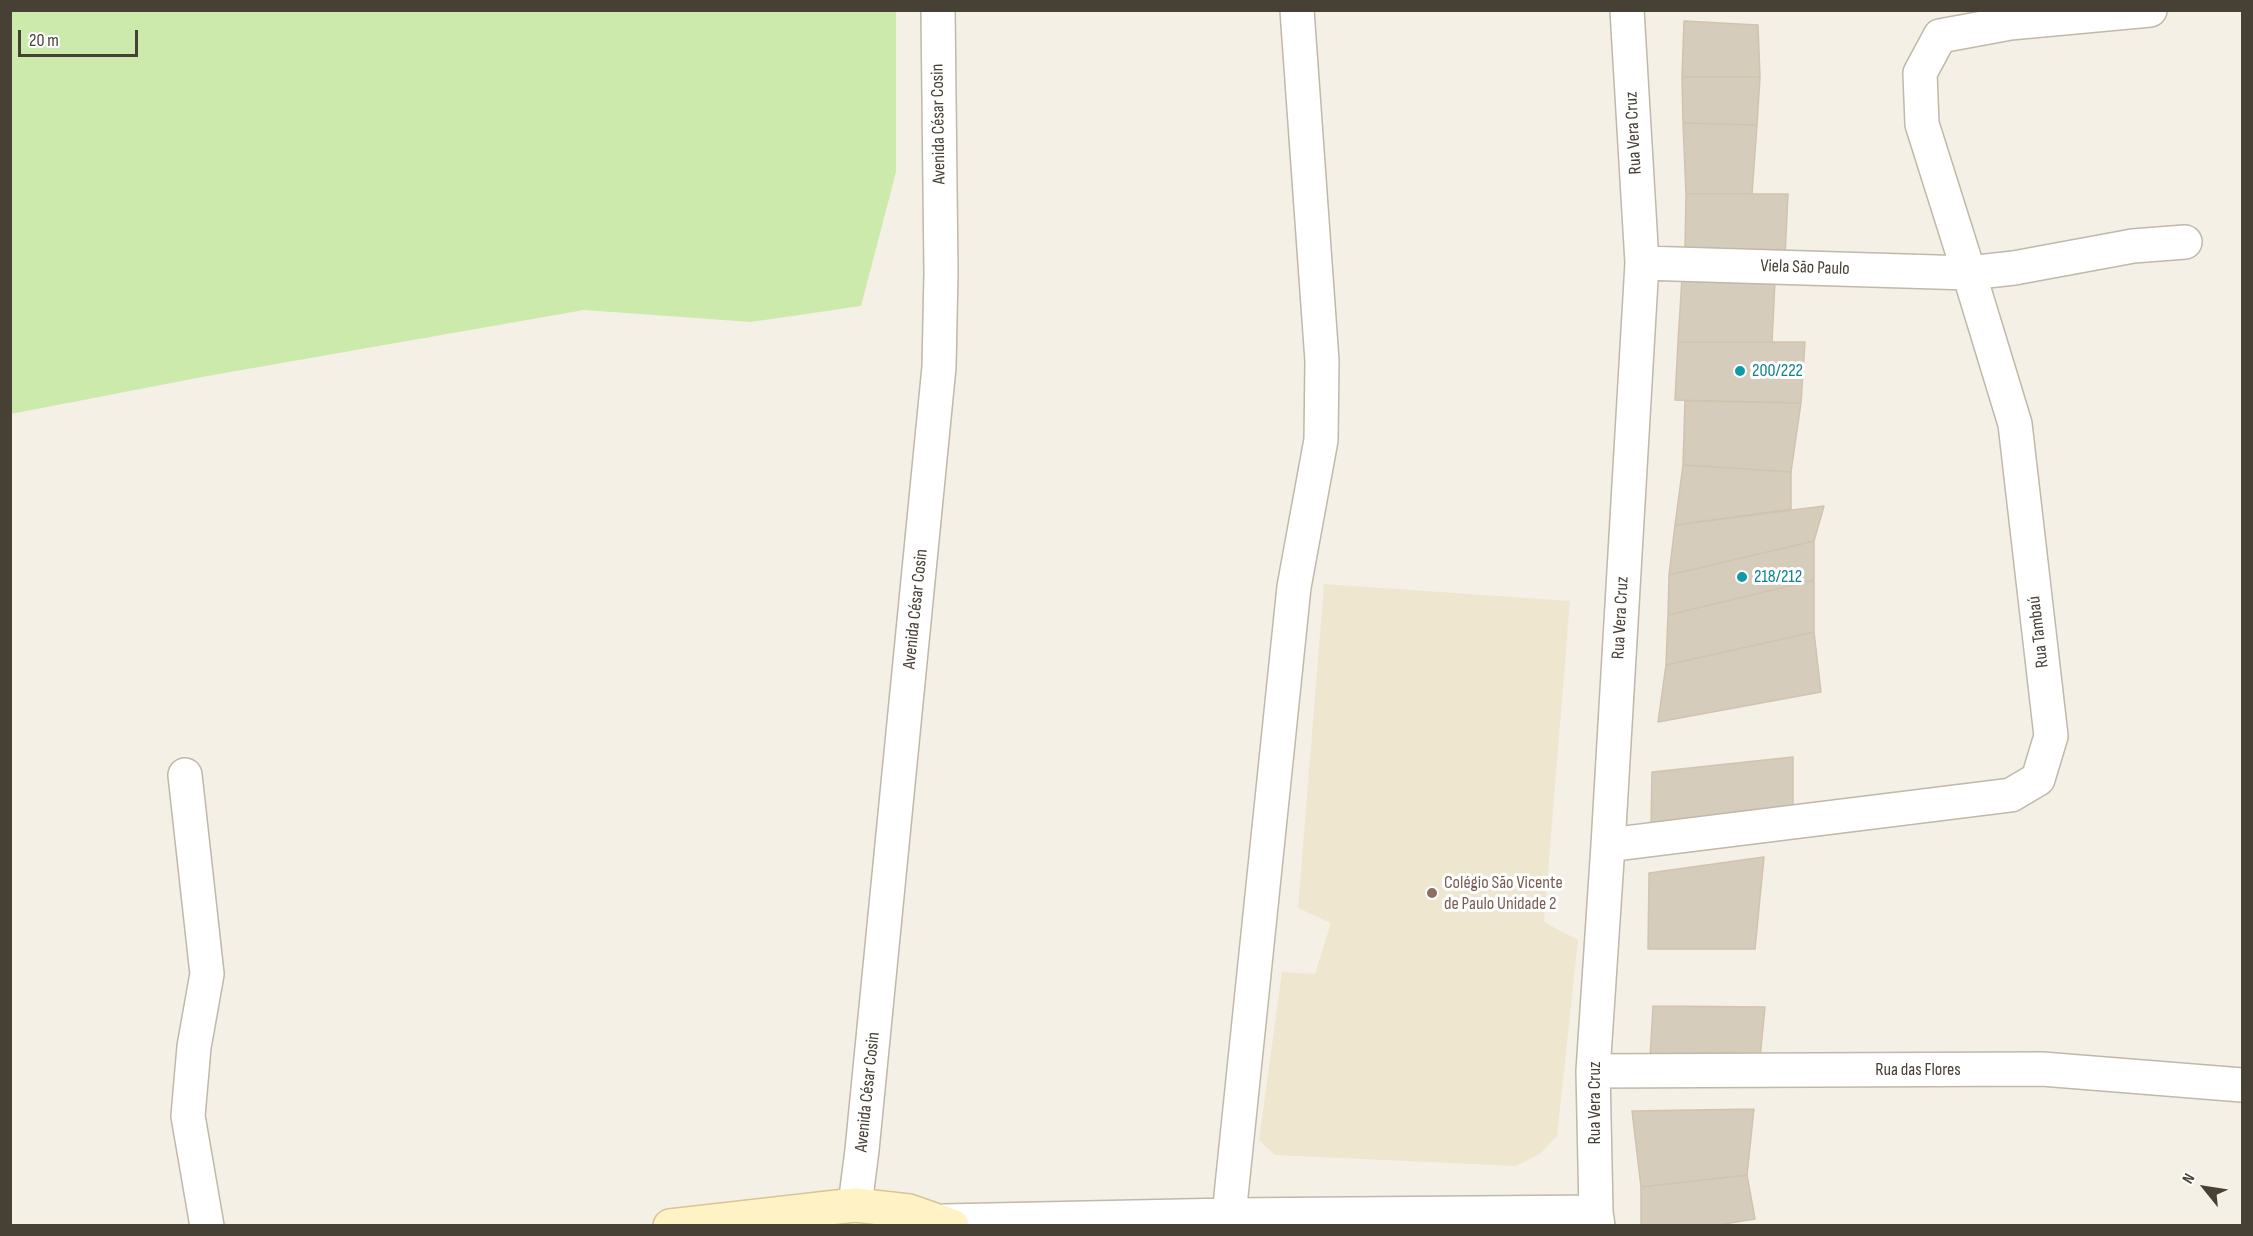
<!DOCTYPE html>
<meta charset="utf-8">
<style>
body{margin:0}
#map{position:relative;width:2253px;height:1236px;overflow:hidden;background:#f4f0e6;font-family:"Sofia Sans Condensed",sans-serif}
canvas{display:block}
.frame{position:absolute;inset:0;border:12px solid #474035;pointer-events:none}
.north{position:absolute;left:2175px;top:1158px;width:60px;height:60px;-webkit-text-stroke:4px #fff;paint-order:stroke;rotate:300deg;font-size:16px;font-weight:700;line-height:24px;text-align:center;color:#474035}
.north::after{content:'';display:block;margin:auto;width:21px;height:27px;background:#474035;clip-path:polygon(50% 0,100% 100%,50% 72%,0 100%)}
.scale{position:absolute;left:18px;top:30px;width:120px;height:27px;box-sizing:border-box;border:3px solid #474035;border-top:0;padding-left:8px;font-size:18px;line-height:21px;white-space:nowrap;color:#474035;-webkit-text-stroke:4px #fff;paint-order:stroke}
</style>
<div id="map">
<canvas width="2253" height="1236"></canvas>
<div class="frame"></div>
<div class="north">N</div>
<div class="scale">20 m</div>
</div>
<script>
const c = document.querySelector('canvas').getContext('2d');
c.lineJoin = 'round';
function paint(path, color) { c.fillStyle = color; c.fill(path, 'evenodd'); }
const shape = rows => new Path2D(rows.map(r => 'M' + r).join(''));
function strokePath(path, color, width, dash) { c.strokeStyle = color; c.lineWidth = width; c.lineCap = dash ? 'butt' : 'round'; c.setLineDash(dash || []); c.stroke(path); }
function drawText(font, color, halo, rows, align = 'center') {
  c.font = font + ' "Sofia Sans Condensed",sans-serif'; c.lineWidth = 6; c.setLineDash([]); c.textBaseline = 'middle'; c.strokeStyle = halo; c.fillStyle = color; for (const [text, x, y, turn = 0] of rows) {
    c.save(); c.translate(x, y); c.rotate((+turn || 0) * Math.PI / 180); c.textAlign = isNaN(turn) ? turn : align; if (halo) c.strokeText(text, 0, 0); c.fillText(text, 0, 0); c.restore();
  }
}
paint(shape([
 [1324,584,1570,601,1544,922,1578,940,1557,1136,1540,1154,1516,1166,1275,1155,1259,1140,1282,972,1315,974,1331,923,1298,908]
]), '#eee6cf');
paint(shape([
 [11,10,896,11,896,172,861,306,751,322,584,310,202,377,11,414]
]), '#cdeaad');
const building = shape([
 [1684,21,1758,25,1760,77,1682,77,1684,21],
 [1682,77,1760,77,1757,125,1683,123,1682,77],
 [1683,123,1757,125,1752,194,1686,194,1683,123],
 [1686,194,1788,194,1785,256,1685,250,1686,194],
 [1682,278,1775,281,1772,342,1678,342,1682,278],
 [1678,342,1805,342,1801,403,1675,400,1678,342],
 [1685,401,1801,403,1791,472,1683,465,1685,401],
 [1683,465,1791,472,1791,509,1675,525,1683,465],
 [1824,506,1814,541,1669,575,1675,525,1824,506],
 [1814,541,1814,580,1668,615,1669,575,1814,541],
 [1814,580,1814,632,1666,665,1668,615,1814,580],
 [1814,632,1821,692,1658,722,1666,665,1814,632],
 [1793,757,1793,812,1651,824,1652,772,1793,757],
 [1764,857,1755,949,1648,949,1649,873,1764,857],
 [1653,1006,1765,1007,1760,1058,1650,1060,1653,1006],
 [1754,1109,1747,1175,1641,1187,1632,1111,1754,1109],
 [1747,1175,1755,1219,1712,1226,1641,1226,1641,1187,1747,1175]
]);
paint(building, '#d6ccbb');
strokePath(building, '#d1c4ae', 1.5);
const minor = shape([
 [1642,263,1969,273,1922,124,1920,73,1940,36,2010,23,2150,10],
 [185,775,207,974,194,1047,188,1116,207,1226],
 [1608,845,2011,795,2038,779,2051,736,2015,424,1969,273,2014,268,2133,246,2185,242],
 [1593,1071,2042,1069,2242,1085],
 [855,1205,862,1150,939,367,941,273,938,10],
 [1229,1215,1294,587,1321,440,1322,361,1297,10],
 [944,1221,1229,1215,1596,1212],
 [1598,1226,1596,1212,1593,1071,1608,845,1642,263,1627,10]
]);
const secondary = shape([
 [670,1226,855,1205,909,1211,952,1226]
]);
strokePath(minor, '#c0b8a8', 36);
strokePath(secondary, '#d7c594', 36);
strokePath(minor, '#fff', 33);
strokePath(secondary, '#fff2c5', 33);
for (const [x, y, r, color] of [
 [1740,371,6,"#0f9aa8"],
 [1742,577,6,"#0f9aa8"],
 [1432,893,6,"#8d6e63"]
]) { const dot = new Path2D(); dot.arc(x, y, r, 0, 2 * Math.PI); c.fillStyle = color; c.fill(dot); strokePath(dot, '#fff', 2); }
drawText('18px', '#474035', '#fff', [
 ["Avenida César Cosin",939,124,-91],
 ["Rua Vera Cruz",1634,133,-93],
 ["Viela São Paulo",1805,268,2],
 ["Avenida César Cosin",916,609,-84],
 ["Rua Vera Cruz",1621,618,-87],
 ["Rua Tambaú",2039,632,-97],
 ["Rua das Flores",1918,1070],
 ["Avenida César Cosin",868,1092,-84],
 ["Rua Vera Cruz",1595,1103,-90]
]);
drawText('18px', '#0d838f', '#fff', [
 ["200/222",1752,371],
 ["218/212",1754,577]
], 'left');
drawText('18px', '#785e54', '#fff', [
 ["Colégio São Vicente",1444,883],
 ["de Paulo Unidade 2",1444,904]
], 'left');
</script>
